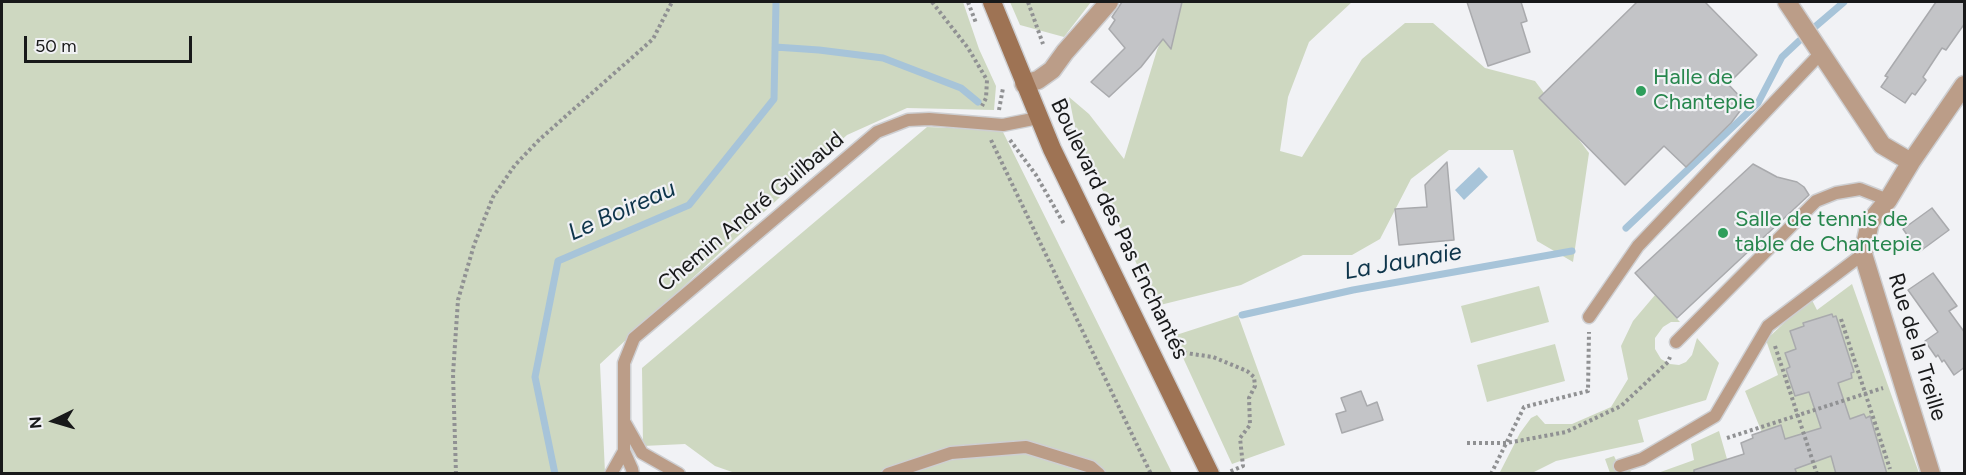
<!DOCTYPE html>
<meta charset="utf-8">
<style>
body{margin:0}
#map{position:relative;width:1966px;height:475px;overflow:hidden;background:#f1f2f5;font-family:Figtree,sans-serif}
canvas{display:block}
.frame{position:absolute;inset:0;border:3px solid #18191a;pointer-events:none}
.north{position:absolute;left:24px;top:391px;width:60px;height:60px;-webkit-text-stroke:4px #f1f2f5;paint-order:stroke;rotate:265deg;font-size:16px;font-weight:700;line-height:24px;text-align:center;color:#18191a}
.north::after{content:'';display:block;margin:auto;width:21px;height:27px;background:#18191a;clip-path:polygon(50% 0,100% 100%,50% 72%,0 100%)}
.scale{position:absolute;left:24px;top:36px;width:168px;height:27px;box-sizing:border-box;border:3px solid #18191a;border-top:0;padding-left:8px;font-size:18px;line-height:21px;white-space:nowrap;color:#18191a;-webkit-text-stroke:4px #f1f2f5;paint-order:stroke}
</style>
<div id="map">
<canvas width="1966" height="475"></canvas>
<div class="frame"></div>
<div class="north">N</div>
<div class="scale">50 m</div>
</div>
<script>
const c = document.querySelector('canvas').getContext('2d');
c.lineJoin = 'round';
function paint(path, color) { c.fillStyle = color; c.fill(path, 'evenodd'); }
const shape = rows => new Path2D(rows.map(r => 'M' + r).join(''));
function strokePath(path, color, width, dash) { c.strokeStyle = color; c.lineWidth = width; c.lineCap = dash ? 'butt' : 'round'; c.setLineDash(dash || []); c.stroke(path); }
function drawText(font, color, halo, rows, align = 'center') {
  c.font = font + ' Figtree,sans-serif'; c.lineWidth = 4.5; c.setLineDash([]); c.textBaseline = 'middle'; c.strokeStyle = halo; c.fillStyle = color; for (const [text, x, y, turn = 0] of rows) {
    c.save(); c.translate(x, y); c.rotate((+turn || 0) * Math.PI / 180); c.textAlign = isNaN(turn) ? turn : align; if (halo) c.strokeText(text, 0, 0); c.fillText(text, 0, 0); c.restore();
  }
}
paint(shape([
 [2,2,963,2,979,49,996,86,994,110,907,108,847,135,600,364,605,473,2,473],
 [1010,2,1091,2,1064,37,1020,25],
 [1178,2,1352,2,1309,42,1288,97,1280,151,1302,157,1362,59,1405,23,1433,23,1485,68,1535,81,1589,153,1573,262,1537,241,1513,150,1449,150,1411,179,1380,239,1352,255,1303,255,1241,285,1156,306,1076,132,1069,97,1089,114,1124,159,1157,50],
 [927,127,1002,130,1172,473,735,473,715,466,685,444,643,446,642,368],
 [1852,284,1919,473,1792,473,1763,435,1745,391,1778,375,1766,340,1806,302,1812,300,1817,310],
 [1539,286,1549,322,1471,343,1461,306],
 [1655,295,1680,322,1671,322,1663,327,1655,338,1655,349,1661,359,1670,364,1679,365,1686,362,1692,355,1697,338,1719,363,1706,400,1638,420,1644,442,1556,461,1532,473,1499,474,1520,433,1531,418,1537,415,1545,424,1572,424,1611,407,1628,379,1621,346,1633,321],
 [1238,315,1285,445,1232,464,1173,336],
 [1555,344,1565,381,1487,402,1477,365],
 [1719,431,1731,473,1655,474,1694,460,1691,444],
 [1614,456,1620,468,1629,466,1631,473,1610,473,1605,459]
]), '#ced8c1');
paint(shape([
 [1479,167,1488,177,1464,200,1455,190]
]), '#a7c4d9');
strokePath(shape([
 [1816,26,1844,2],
 [775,47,819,50,883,58,961,88,978,102],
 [1626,228,1758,103,1782,57,1799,41],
 [1242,315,1353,290,1572,251],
 [555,474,535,377,558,261,689,205,774,99,776,2]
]), '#a7c4d9', 7);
const building = shape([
 [1122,2,1182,2,1171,49,1163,39,1141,67,1109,97,1091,82,1125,48,1109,29,1115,20,1112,17,1122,2],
 [1467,2,1521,2,1527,21,1521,23,1530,52,1488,66,1467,2],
 [1637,2,1705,2,1757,55,1728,84,1744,101,1740,111,1731,123,1686,167,1664,146,1625,185,1539,98,1637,2],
 [1936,2,1965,2,1965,23,1946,50,1942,48,1923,77,1926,80,1915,95,1912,93,1905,103,1881,87,1888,77,1885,76,1936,2],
 [1447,162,1454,240,1399,245,1395,209,1427,207,1425,185,1447,162],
 [1753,164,1777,177,1797,182,1804,187,1809,195,1677,318,1635,273,1753,164],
 [1932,208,1949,230,1919,252,1903,229,1932,208],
 [1933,273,1957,306,1949,311,1965,333,1965,367,1954,375,1944,360,1942,362,1938,355,1936,357,1925,341,1938,332,1908,290,1933,273],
 [1832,314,1833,317,1836,316,1854,372,1851,373,1852,378,1838,383,1850,419,1864,414,1866,418,1870,416,1887,474,1836,474,1831,456,1795,469,1797,474,1694,474,1694,470,1744,454,1741,443,1753,438,1752,435,1781,425,1785,439,1821,428,1809,392,1795,396,1786,369,1790,367,1785,353,1796,349,1790,331,1804,326,1803,323,1832,314],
 [1361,391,1367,406,1377,402,1383,420,1342,433,1336,414,1346,411,1341,398,1361,391]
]);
paint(building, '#c3c4c7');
strokePath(building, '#a9aaad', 1.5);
const lane = shape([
 [1589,317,1638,246,1821,53],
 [1676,342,1816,201,1836,193,1860,189,1888,200],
 [625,423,642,453,679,474],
 [624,451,632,469,633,474],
 [1620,466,1642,459,1715,416,1768,326,1863,254],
 [611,474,624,451,624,363,634,338,877,132,908,120,929,119,1003,125,1038,118],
 [888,474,951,453,1026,447,1091,467,1099,474]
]);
const street = shape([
 [1787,2,1882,145,1911,162],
 [1024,84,1038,80,1052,70,1065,52,1109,2],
 [1931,474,1863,254,1870,222,1888,200,1911,162,1964,85]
]);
const secondary = shape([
 [992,2,1052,149,1210,474]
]);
strokePath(lane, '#cecfd2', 15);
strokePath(street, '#cecfd2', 21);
strokePath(secondary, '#cecfd2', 21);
strokePath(shape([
 [932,2,968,48,987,80,986,98,982,106],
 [968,2,976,23],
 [1028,2,1043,44],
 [1063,100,1072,139],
 [999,110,1003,88],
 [991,140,1151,474],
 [1010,140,1036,175,1064,224],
 [1841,319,1890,469],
 [1775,346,1817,474],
 [1172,351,1213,357,1247,371,1254,377,1255,386,1249,398,1250,425,1240,438,1243,466,1229,472],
 [1727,438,1883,388],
 [1467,443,1507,443,1566,432,1621,406,1668,362,1670,357],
 [456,474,453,374,458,300,474,245,493,197,515,165,540,139,653,39,672,2],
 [1491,474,1524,407,1588,391,1589,332]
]), '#909193', 4, [3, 3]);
strokePath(lane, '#bb9d88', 12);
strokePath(street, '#bb9d88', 18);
strokePath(secondary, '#9e7354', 18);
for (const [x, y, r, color] of [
 [1641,91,6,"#2e9e5b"],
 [1723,233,6,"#2e9e5b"]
]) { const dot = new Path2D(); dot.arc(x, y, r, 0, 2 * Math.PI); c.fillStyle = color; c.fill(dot); strokePath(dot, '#f1f2f5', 2); }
drawText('22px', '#27864d', '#f1f2f5', [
 ["Halle de",1653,78],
 ["Chantepie",1653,103],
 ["Salle de tennis de",1735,220],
 ["table de Chantepie",1735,245]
], 'left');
drawText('22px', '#18191a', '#f1f2f5', [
 ["Chemin André Guilbaud",751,212,-40],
 ["Boulevard des Pas Enchantés",1119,229,64],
 ["Rue de la Treille",1917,347,73]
]);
drawText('italic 24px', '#0e354b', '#f1f2f5', [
 ["Le Boireau",622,211,-24],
 ["La Jaunaie",1403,262,-10]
]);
</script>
